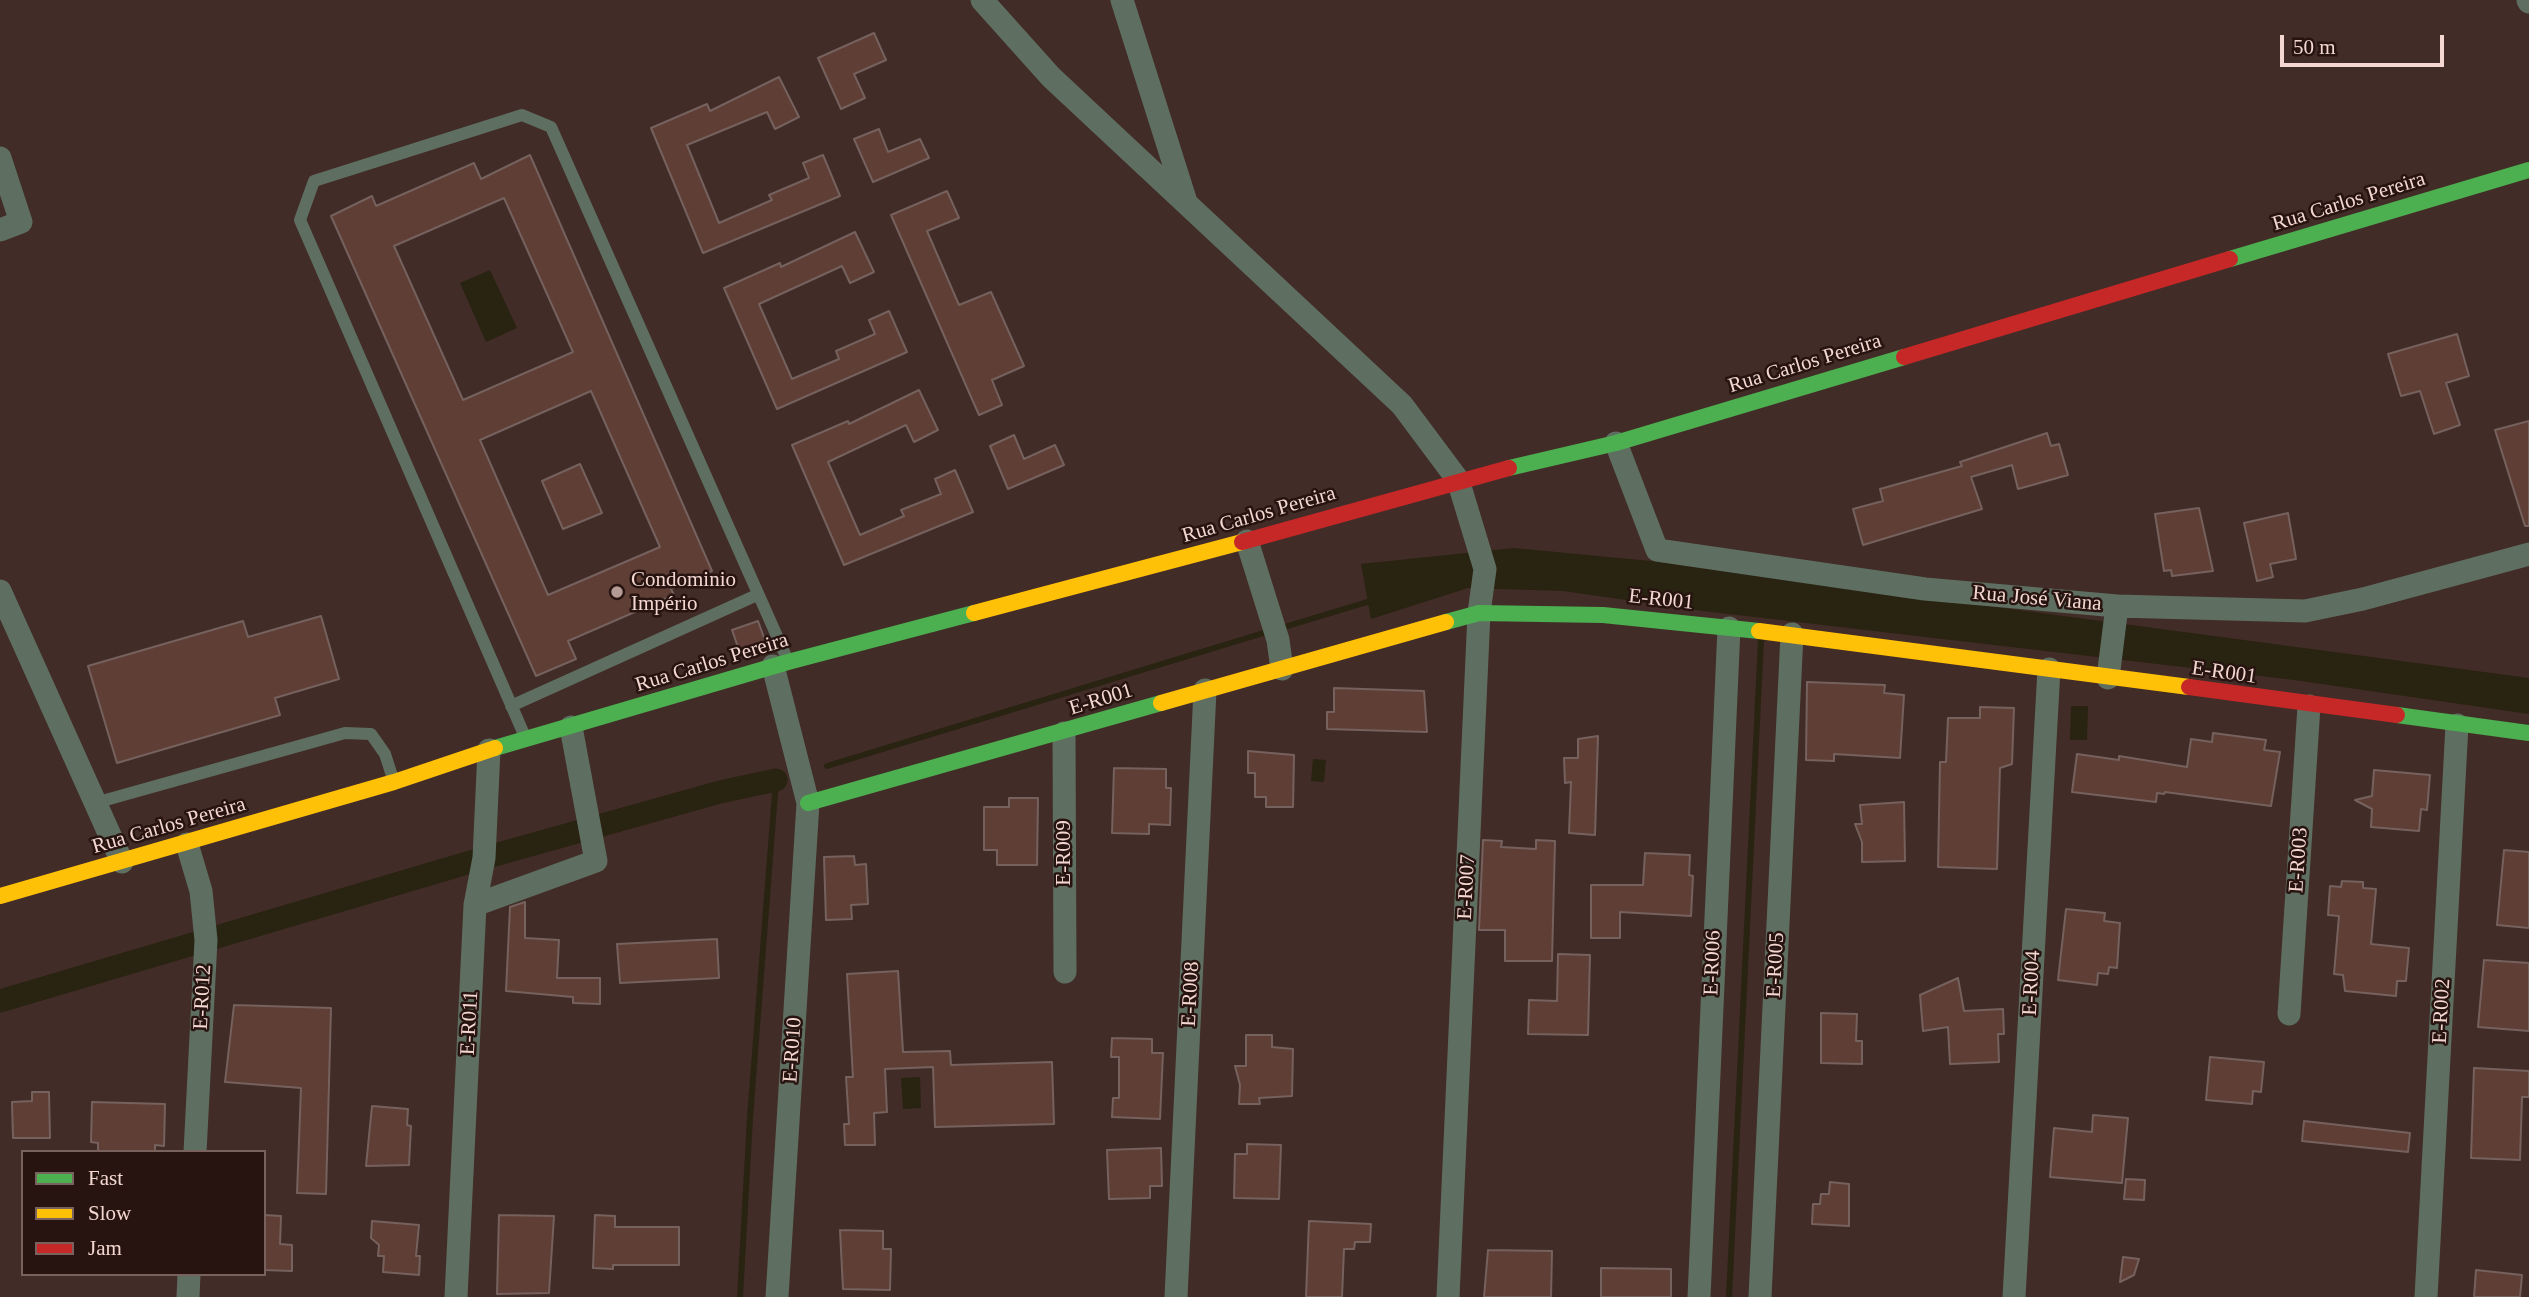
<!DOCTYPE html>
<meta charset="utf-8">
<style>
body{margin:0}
#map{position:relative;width:2529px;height:1297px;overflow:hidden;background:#422c27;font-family:Georgia,serif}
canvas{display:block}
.legend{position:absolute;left:21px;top:1150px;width:245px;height:126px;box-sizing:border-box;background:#271410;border:2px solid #79625d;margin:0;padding:9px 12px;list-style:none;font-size:21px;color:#f3d7d0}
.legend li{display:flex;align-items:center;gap:14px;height:35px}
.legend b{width:35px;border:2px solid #79625d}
.scale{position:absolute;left:2280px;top:35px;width:164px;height:32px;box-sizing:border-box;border:4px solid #f3d7d0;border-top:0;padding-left:9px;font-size:21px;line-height:24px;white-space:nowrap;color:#f3d7d0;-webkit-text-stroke:5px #271410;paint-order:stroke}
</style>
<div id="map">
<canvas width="2529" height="1297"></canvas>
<ul class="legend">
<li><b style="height:9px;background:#4caf50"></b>Fast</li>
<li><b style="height:9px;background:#ffc107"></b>Slow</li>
<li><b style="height:9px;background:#c62828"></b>Jam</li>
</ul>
<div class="scale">50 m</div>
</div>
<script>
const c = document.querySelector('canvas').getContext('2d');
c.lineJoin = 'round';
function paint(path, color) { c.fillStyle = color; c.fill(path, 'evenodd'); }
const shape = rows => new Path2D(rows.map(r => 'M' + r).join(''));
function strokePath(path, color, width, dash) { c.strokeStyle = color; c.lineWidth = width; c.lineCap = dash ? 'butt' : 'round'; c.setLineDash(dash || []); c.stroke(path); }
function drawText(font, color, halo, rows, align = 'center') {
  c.font = font + ' Georgia,serif'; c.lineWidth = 5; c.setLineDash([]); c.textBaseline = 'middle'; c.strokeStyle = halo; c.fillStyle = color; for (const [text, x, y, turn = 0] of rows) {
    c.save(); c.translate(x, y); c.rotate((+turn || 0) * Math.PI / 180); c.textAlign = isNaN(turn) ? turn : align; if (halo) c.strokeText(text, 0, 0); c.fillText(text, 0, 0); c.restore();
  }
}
paint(shape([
 [490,270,517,328,486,342,460,283],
 [1514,548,1651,561,2529,678,2529,714,2294,680,1703,611,1563,591,1468,588,1371,619,1361,564],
 [2071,706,2088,706,2087,740,2070,740],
 [1313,759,1326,760,1324,782,1311,781],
 [920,1077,921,1108,903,1109,901,1078]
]), '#292311');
strokePath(shape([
 [1281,628,1374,600],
 [827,766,1270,631],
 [740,1297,750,1118,776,780],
 [1729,1297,1761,640]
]), '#292311', 6);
strokePath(shape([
 [0,1001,484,858,720,792,776,780]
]), '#292311', 23);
const building = shape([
 [874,33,886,60,854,74,865,98,841,109,818,58,874,33],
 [779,77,799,117,775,129,767,112,687,145,719,223,772,200,769,195,809,178,803,163,823,155,840,196,703,253,651,128,707,104,710,111,779,77],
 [879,129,888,152,920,139,929,158,873,182,854,139,879,129],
 [530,155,712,571,671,589,674,595,568,641,576,659,536,676,331,216,372,196,376,206,474,163,481,179,530,155],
 [504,198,573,352,463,400,394,246,504,198],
 [591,391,660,547,548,595,480,440,591,391],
 [947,191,959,218,927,231,959,305,991,292,1024,366,992,380,1002,405,979,415,891,215,947,191],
 [855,232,874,272,850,283,842,266,759,304,792,379,839,359,836,351,875,334,869,320,889,311,907,352,777,409,724,288,780,263,781,267,855,232],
 [2457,334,2469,376,2446,383,2460,425,2434,434,2420,391,2401,396,2388,354,2457,334],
 [919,390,938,430,914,442,906,425,828,462,860,535,904,516,901,510,941,494,935,479,955,470,973,512,844,565,792,445,848,421,849,424,919,390],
 [2529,421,2529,526,2525,526,2495,430,2529,421],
 [2047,433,2051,446,2059,444,2068,475,2018,489,2012,465,1971,477,1982,509,1863,545,1853,509,1883,501,1880,489,1962,466,1960,462,2047,433],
 [1014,435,1024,459,1055,445,1064,465,1008,489,990,446,1014,435],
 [580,464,602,513,563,529,542,481,580,464],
 [2199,508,2213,571,2172,576,2171,570,2164,571,2155,514,2199,508],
 [2288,513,2296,559,2270,564,2273,577,2257,581,2244,523,2288,513],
 [321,616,339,679,275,698,280,715,117,763,88,666,243,621,248,637,321,616],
 [758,621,766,643,740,653,732,630,758,621],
 [1807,682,1885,685,1884,693,1904,695,1900,758,1834,754,1834,761,1806,760,1807,682],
 [1334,688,1424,691,1427,732,1327,729,1327,712,1334,712,1334,688],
 [1980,707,2014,708,2012,764,2000,768,1997,869,1938,867,1940,762,1946,762,1948,718,1980,718,1980,707],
 [2213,733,2266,740,2264,750,2280,752,2271,806,2165,792,2164,794,2157,793,2156,802,2072,792,2077,754,2119,760,2119,756,2187,767,2191,739,2212,742,2213,733],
 [1598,736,1595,835,1569,833,1571,782,1565,783,1564,758,1578,758,1578,739,1598,736],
 [1248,751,1294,755,1293,807,1266,807,1266,797,1255,797,1255,773,1248,773,1248,751],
 [1114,768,1166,769,1166,788,1171,788,1170,825,1149,824,1149,834,1112,833,1114,768],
 [2374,770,2430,775,2427,810,2421,809,2419,831,2371,827,2372,809,2355,800,2372,796,2374,770],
 [1009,798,1038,798,1037,865,997,865,997,850,984,850,984,807,1009,807,1009,798],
 [1904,802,1905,861,1862,862,1862,842,1855,824,1862,824,1860,805,1904,802],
 [1483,840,1502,841,1501,847,1536,849,1536,840,1555,841,1552,961,1505,961,1505,930,1479,930,1483,840],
 [2504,850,2529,852,2529,928,2497,925,2504,850],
 [1645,853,1690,855,1689,875,1693,876,1691,916,1620,912,1620,938,1591,938,1591,885,1643,885,1645,853],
 [854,856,855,865,866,864,868,904,851,905,852,919,826,920,824,857,854,856],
 [2342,881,2363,882,2363,888,2376,889,2371,944,2409,948,2406,981,2397,981,2396,996,2345,991,2343,975,2334,974,2339,916,2328,915,2330,886,2341,887,2342,881],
 [525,902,525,938,559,940,557,978,600,978,600,1004,573,1003,573,997,506,991,510,907,525,902],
 [2066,909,2105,913,2104,921,2120,923,2117,968,2109,967,2108,974,2098,973,2097,985,2058,980,2066,909],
 [717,939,719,978,620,983,617,944,717,939],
 [1558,954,1590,955,1588,1035,1528,1034,1529,1000,1557,1001,1558,954],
 [2484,960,2529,963,2529,1031,2478,1027,2484,960],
 [898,971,903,1052,950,1051,951,1065,1052,1062,1054,1124,935,1127,933,1067,885,1069,887,1112,874,1113,875,1145,845,1145,844,1124,849,1124,846,1077,853,1077,847,974,898,971],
 [1958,978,1964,1011,2003,1009,2004,1034,1998,1034,1999,1062,1950,1064,1948,1027,1923,1031,1920,995,1958,978],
 [234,1005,331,1008,326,1194,297,1193,301,1088,225,1082,234,1005],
 [1821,1013,1857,1014,1856,1041,1862,1041,1862,1064,1821,1063,1821,1013],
 [1246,1035,1272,1035,1272,1047,1293,1049,1292,1096,1259,1098,1260,1104,1239,1104,1240,1085,1235,1066,1246,1066,1246,1035],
 [1112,1038,1152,1039,1152,1053,1163,1053,1160,1119,1112,1117,1113,1098,1119,1098,1119,1057,1111,1057,1112,1038],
 [2210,1057,2264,1062,2261,1092,2253,1091,2252,1104,2206,1100,2210,1057],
 [2474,1068,2529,1071,2529,1097,2522,1097,2520,1160,2471,1158,2474,1068],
 [32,1092,49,1092,50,1138,13,1138,12,1102,32,1101,32,1092],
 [92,1102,165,1104,164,1146,155,1145,155,1152,98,1152,98,1143,91,1142,92,1102],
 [372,1106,408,1109,407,1125,411,1126,409,1165,366,1166,372,1106],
 [2093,1115,2128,1118,2122,1183,2050,1177,2054,1128,2092,1132,2093,1115],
 [2304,1121,2410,1133,2408,1152,2302,1141,2304,1121],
 [1247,1144,1281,1145,1279,1199,1234,1198,1235,1154,1247,1154,1247,1144],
 [1161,1148,1162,1186,1150,1186,1150,1198,1109,1199,1107,1150,1161,1148],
 [2126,1179,2145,1180,2144,1200,2124,1199,2126,1179],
 [1830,1182,1849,1184,1849,1226,1812,1224,1813,1204,1820,1204,1821,1194,1829,1194,1830,1182],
 [264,1215,281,1216,280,1244,292,1245,292,1271,264,1270,264,1215],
 [499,1215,554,1216,549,1293,497,1294,499,1215],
 [595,1215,615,1216,615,1227,679,1227,679,1265,613,1265,613,1269,593,1268,595,1215],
 [372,1221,419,1225,416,1256,420,1256,419,1275,383,1272,384,1256,378,1256,379,1245,371,1238,372,1221],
 [1309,1221,1371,1224,1370,1242,1355,1242,1354,1249,1344,1249,1342,1297,1306,1297,1309,1221],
 [840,1230,883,1231,883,1249,891,1249,890,1290,843,1289,840,1230],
 [1488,1250,1552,1251,1551,1297,1484,1297,1488,1250],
 [2123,1257,2139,1259,2134,1275,2120,1282,2123,1257],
 [1601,1268,1671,1269,1671,1297,1601,1297,1601,1268],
 [2476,1270,2522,1275,2520,1297,2474,1297,2476,1270]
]);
paint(building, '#5f3e36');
strokePath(building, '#75615d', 2);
strokePath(shape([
 [511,706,757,595],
 [526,739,300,220,314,181,522,115,551,127,788,661],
 [95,803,345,733,371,734,385,754,394,782]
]), '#5e6f61', 12);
strokePath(shape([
 [982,0,1051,77,1402,405,1458,480,1485,569,1479,613,1448,1297],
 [1122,0,1186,202],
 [2528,0,2529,2],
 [0,158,21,222,0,230],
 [1616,443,1657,550,1925,589,2117,606,2305,611,2363,599,2529,554],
 [1247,541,1278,640,1282,669],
 [0,591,122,862],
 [773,666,808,803,777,1297],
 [2108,678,2117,606],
 [1064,733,1065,972],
 [187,844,201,891,206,940,195,1152],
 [475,905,596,861,571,727],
 [2289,1014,2309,706],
 [188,1297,189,1274],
 [456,1297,475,905,484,858,489,750],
 [1176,1297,1205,690],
 [1699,1297,1729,628],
 [1760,1297,1792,634],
 [2014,1297,2049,669],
 [2426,1297,2457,725]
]), '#5e6f61', 23);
strokePath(shape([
 [2230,259,2529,170],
 [1509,468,1616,443,1904,357],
 [1446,622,1479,613,1603,615,1759,631],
 [2397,715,2529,733],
 [495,748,788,662,974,613],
 [808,803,1161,703]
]), '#4caf50', 16);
strokePath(shape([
 [974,613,1242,542],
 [1759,631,2189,687],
 [1161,703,1446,622],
 [0,896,394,782,495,748]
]), '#ffc107', 16);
strokePath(shape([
 [1904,357,2230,259],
 [1242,542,1509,468],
 [2189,687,2397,715]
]), '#c62828', 16);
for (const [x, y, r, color] of [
 [617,592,7,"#b59b95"]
]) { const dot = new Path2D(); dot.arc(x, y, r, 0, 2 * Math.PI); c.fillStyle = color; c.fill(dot); strokePath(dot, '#271410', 2.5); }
drawText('21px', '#f3d7d0', '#271410', [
 ["Rua Carlos Pereira",2349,202,-17],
 ["Rua Carlos Pereira",1805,364,-17],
 ["Rua Carlos Pereira",1259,515,-16],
 ["Rua José Viana",2037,599,5],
 ["E-R001",1661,600,6],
 ["Rua Carlos Pereira",712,663,-17],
 ["E-R001",2224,673,8],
 ["E-R001",1101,700,-17],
 ["Rua Carlos Pereira",169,826,-16],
 ["E-R009",1064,853,-90],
 ["E-R003",2299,860,-86],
 ["E-R007",1467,887,-87],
 ["E-R006",1713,963,-88],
 ["E-R005",1776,965,-87],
 ["E-R004",2032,983,-87],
 ["E-R008",1191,994,-87],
 ["E-R012",203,997,-87],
 ["E-R002",2442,1011,-87],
 ["E-R011",470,1023,-87],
 ["E-R010",793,1050,-86]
]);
drawText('21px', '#f3d7d0', '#271410', [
 ["Condominio",631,580],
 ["Império",631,604]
], 'left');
</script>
